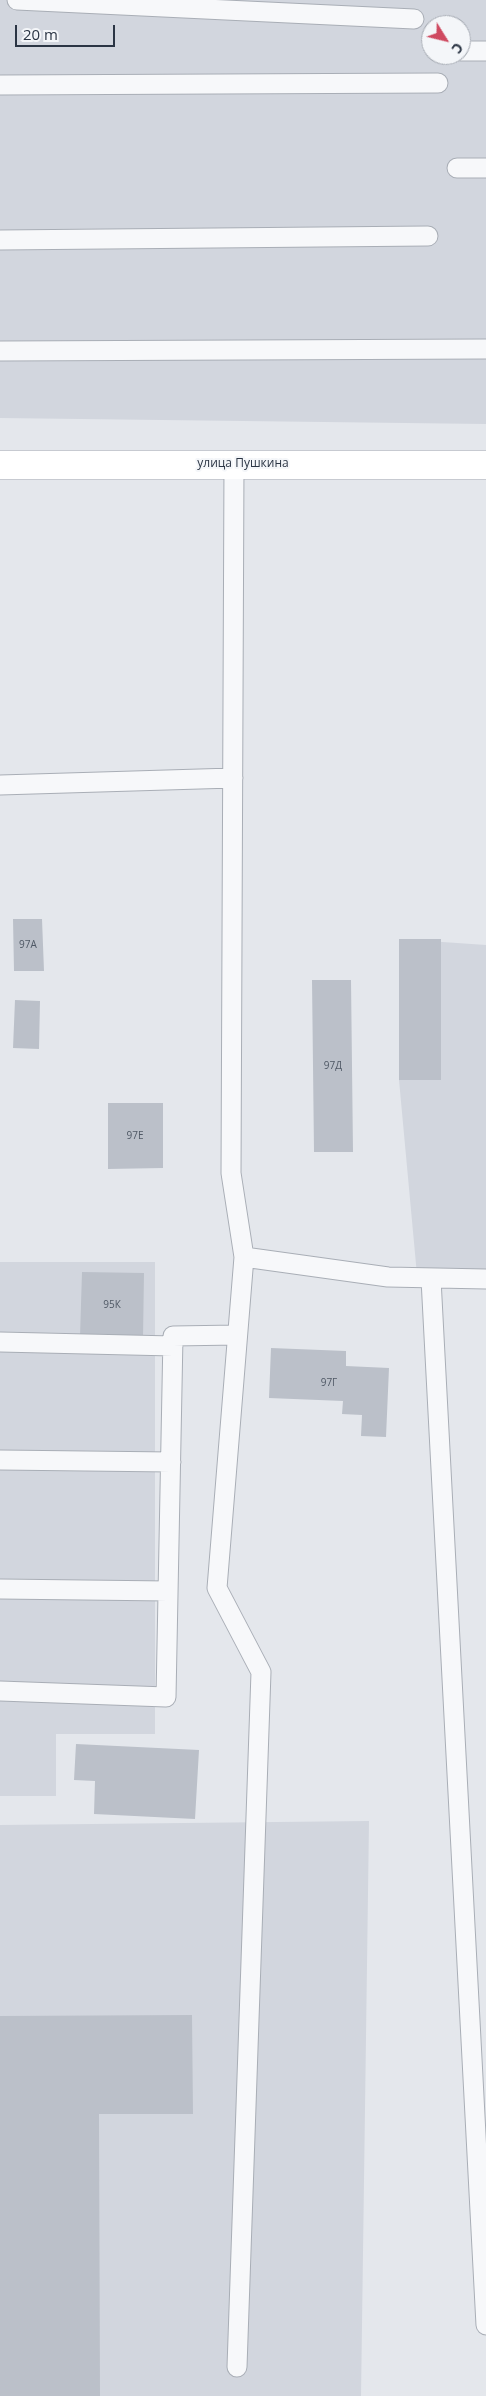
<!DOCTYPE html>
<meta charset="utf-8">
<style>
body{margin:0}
#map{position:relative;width:486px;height:2396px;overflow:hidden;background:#e4e7ec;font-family:"Open Sans",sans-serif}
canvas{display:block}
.north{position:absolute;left:421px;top:15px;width:50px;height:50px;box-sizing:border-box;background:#f4f6f9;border:1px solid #a4a9b1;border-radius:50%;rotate:126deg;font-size:14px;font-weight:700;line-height:20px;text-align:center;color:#2b3544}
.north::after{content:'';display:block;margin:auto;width:18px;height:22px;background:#cf4a61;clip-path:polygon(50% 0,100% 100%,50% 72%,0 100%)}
.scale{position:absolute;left:15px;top:25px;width:100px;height:22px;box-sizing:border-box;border:2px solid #2b3544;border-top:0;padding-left:6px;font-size:15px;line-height:18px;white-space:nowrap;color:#2b3544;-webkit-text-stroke:4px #f4f6f9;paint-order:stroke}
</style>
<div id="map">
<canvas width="486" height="2396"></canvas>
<div class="north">С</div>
<div class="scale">20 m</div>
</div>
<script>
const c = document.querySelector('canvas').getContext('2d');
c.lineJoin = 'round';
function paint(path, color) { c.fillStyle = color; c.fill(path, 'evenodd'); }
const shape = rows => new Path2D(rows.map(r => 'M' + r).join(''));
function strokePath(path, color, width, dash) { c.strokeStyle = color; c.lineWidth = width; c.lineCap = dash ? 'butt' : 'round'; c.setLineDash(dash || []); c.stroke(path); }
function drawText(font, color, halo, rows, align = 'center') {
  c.font = font + ' "Open Sans",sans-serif'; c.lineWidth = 4; c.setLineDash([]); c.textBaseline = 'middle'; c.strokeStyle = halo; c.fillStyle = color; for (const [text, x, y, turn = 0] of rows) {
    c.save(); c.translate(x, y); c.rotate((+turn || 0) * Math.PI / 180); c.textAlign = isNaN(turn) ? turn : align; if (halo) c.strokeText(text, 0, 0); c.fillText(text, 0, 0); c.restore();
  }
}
paint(shape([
 [0,0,486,0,486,424,0,418],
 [431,25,461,25,461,55,431,55],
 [399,939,486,945,486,1277,417,1275,399,1080],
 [0,1262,155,1262,155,1734,56,1734,56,1796,0,1796],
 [369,1821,361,2396,0,2396,0,1825]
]), '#d2d6de');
paint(shape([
 [13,919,42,919,44,971,14,971],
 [399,939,441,939,441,1080,399,1080],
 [312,980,351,980,353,1152,314,1152],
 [15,1000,40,1001,39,1049,13,1048],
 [108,1103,163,1103,163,1168,108,1169],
 [82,1272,144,1273,143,1338,80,1337],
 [271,1348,346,1351,346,1366,389,1368,386,1437,361,1436,362,1415,342,1414,343,1401,269,1398],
 [76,1744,199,1750,195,1819,94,1814,95,1781,74,1780],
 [192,2015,193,2114,99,2114,100,2396,0,2396,0,2016]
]), '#bbc0c9');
const service = shape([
 [17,0,414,19],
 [461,51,486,51],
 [0,85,438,83],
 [457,168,486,168],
 [0,240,428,236],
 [0,351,486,349],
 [234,463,231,1173,244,1257,388,1277,486,1279],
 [0,785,233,778],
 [431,1279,486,2325],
 [0,1342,173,1346],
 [0,1460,171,1462],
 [0,1589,168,1591],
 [0,1691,166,1697,173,1336,237,1335],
 [237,2367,261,1672,217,1588,244,1257]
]);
const secondary = shape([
 [0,465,486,465]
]);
strokePath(service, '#a9aeb6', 21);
strokePath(secondary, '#a9aeb6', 29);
strokePath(service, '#f7f8fa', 19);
strokePath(secondary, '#fff', 28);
drawText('10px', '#4f5865', null, [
 ["97А",28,945],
 ["97Д",333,1066],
 ["97Е",135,1136],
 ["95К",112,1305],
 ["97Г",329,1383]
]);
drawText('12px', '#2b3544', '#f4f6f9', [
 ["улица Пушкина",243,464]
]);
</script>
